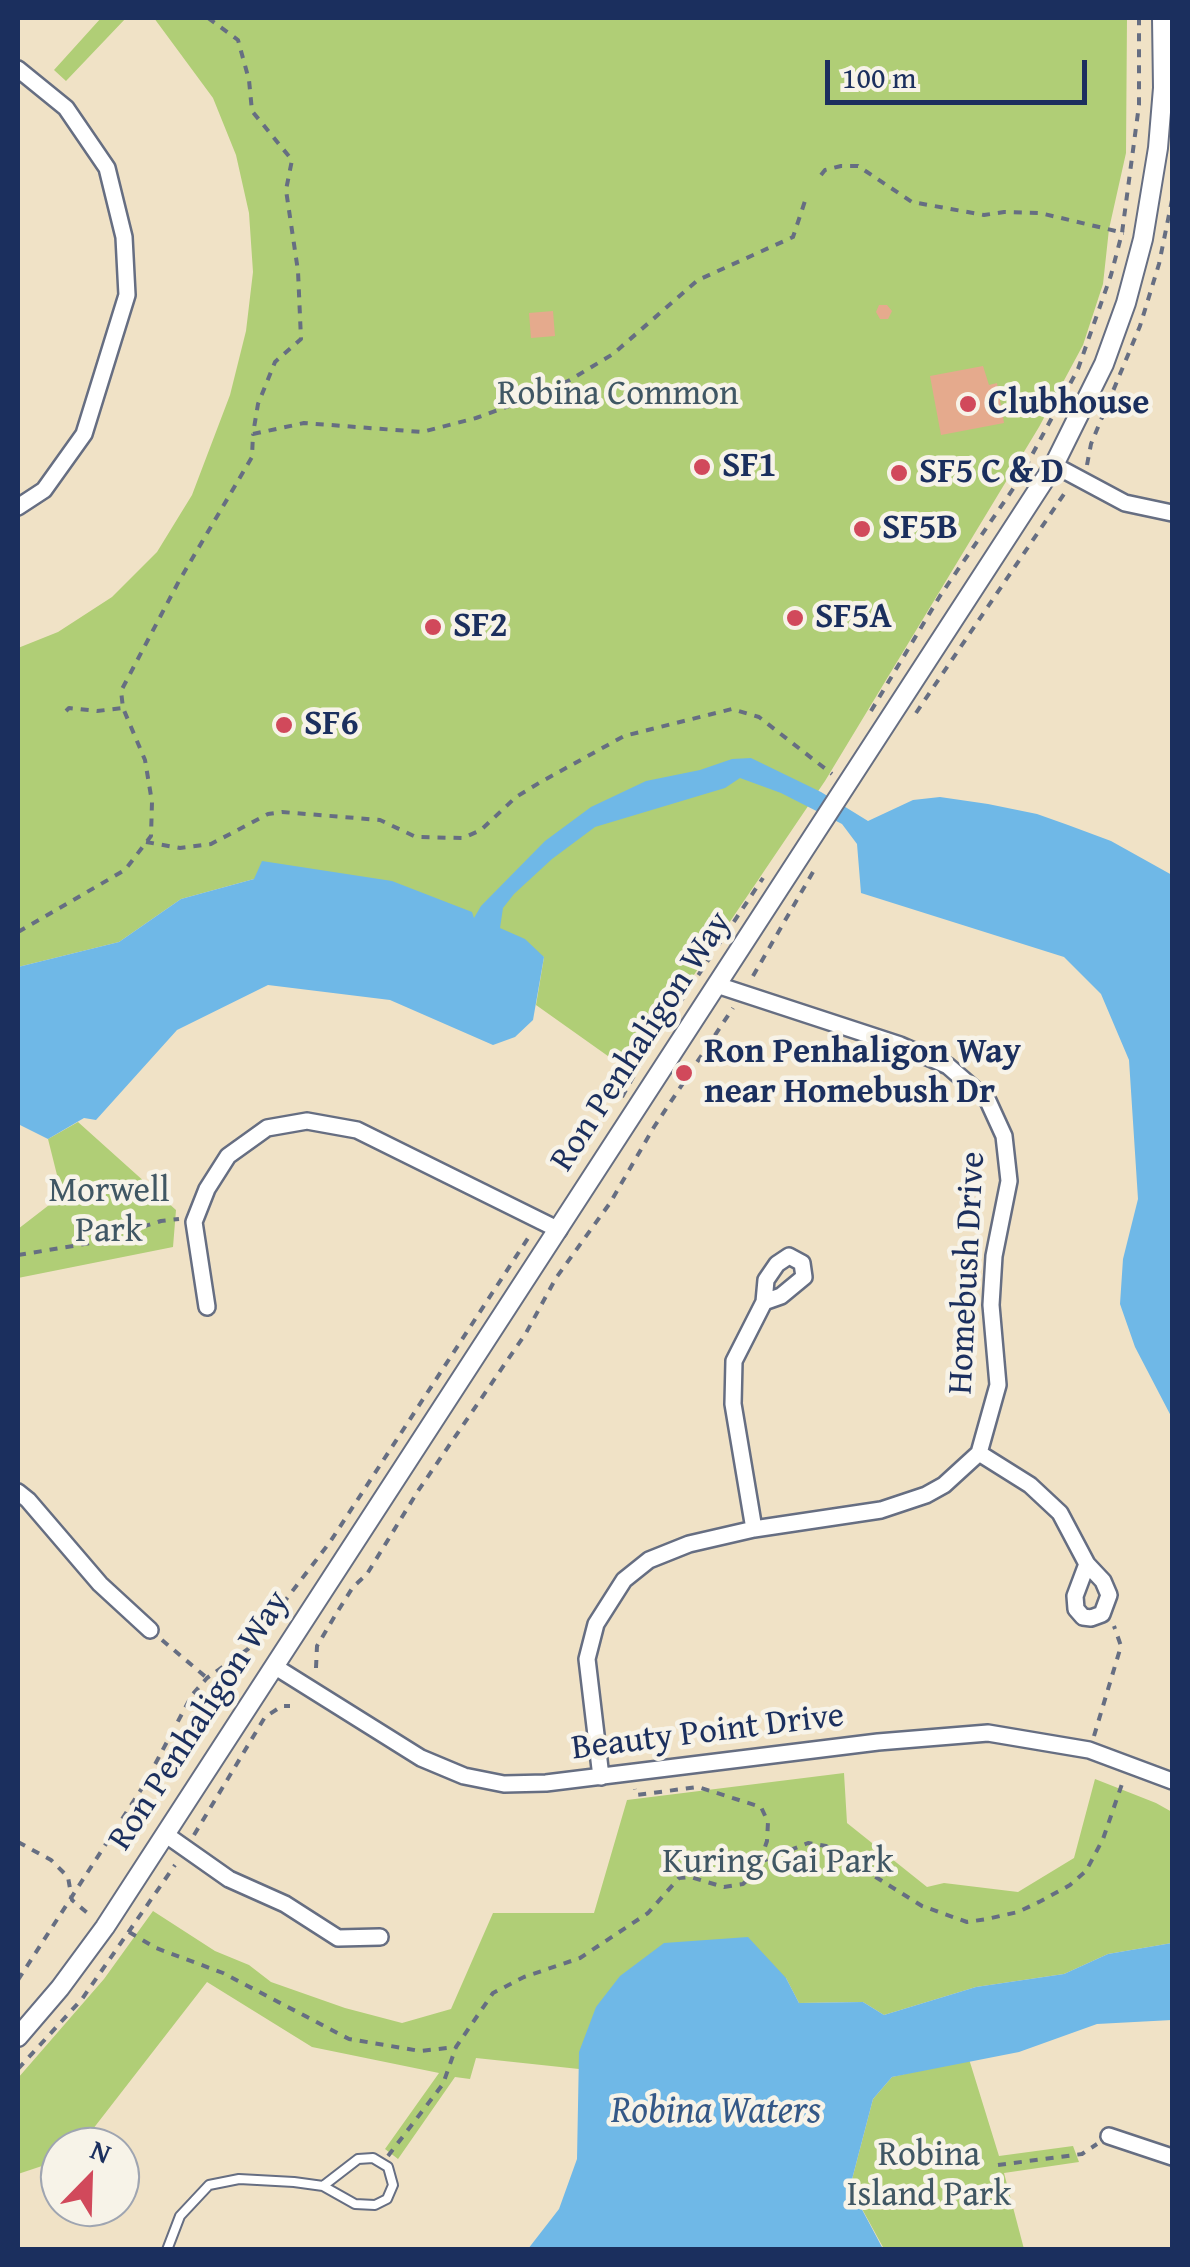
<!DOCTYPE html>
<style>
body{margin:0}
#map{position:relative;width:1190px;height:2267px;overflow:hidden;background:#f0e2c6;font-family:"Gentium Book Plus",serif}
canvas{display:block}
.frame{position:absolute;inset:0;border:20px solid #1b2f5e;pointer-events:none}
.north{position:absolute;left:40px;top:2127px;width:100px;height:100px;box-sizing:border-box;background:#f7f3e8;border:2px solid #9fa5b1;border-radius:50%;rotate:23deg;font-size:28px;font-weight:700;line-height:40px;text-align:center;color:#1b2f5e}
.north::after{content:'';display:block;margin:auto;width:35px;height:45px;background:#d1495b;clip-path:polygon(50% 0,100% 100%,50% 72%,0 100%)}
.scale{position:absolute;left:825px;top:60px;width:262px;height:45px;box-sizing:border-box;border:5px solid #1b2f5e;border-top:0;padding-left:12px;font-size:30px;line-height:35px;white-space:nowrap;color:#1b2f5e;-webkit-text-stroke:8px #f7f3e8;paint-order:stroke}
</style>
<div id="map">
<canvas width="1190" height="2267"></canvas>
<div class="frame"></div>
<div class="north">N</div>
<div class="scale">100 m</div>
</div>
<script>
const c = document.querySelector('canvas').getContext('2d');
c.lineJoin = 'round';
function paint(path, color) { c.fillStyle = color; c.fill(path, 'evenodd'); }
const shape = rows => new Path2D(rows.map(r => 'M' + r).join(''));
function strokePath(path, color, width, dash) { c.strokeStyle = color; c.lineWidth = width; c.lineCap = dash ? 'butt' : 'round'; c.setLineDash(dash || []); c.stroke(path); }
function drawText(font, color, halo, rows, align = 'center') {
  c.font = font + ' "Gentium Book Plus",serif'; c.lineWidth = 9; c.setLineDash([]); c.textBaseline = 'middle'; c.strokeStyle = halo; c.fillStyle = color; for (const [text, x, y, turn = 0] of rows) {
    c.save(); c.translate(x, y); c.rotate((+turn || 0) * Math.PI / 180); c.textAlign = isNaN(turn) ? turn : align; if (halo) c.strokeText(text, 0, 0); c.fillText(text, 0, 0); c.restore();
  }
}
paint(shape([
 [101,18,126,18,66,81,54,70],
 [154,18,1127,18,1126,153,1109,229,1103,284,1083,345,1039,427,825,781,629,1071,536,1005,544,957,254,879,181,899,119,942,18,967,18,648,58,632,112,597,157,552,192,495,230,395,246,331,253,272,249,213,236,155,213,98],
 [78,1122,176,1210,173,1247,18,1278,18,1229,62,1195,48,1139],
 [844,1773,847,1823,927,1887,944,1883,1018,1892,1074,1858,1095,1779,1156,1803,1172,1812,1172,1943,1108,1954,1064,1974,976,1987,884,2015,863,2002,799,2003,786,1978,580,2051,579,2069,476,2058,470,2079,455,2077,398,2159,385,2149,439,2073,312,2047,207,1982,79,2147,60,2147,60,2160,18,2174,18,2078,104,1979,153,1911,215,1951,249,1965,271,1982,345,2008,402,2023,451,2009,493,1913,594,1913,627,1800],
 [969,2059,999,2156,1073,2146,1079,2162,1004,2173,1024,2249,884,2249,850,2187,873,2099,892,2077]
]), '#b0ce76');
paint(shape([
 [751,758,821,792,868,821,913,800,940,797,988,804,1037,814,1068,825,1111,841,1172,875,1172,1418,1135,1347,1120,1304,1123,1259,1138,1199,1129,1060,1101,994,1064,957,861,893,857,844,842,824,781,793,740,778,725,788,595,827,552,859,514,894,503,908,500,928,525,939,544,957,533,1020,515,1037,493,1045,390,1000,268,985,177,1030,96,1120,84,1118,48,1139,18,1124,18,967,119,942,181,899,254,879,262,861,392,881,472,912,474,918,481,906,545,841,591,807,646,781,700,770,732,759],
 [748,1937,786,1978,799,2003,863,2002,884,2015,976,1987,1064,1974,1108,1954,1172,1943,1172,2020,1097,2024,1019,2052,892,2077,873,2099,850,2187,883,2249,528,2249,559,2209,577,2159,579,2052,596,2007,620,1976,664,1943]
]), '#6fb8e7');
paint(shape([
 [879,305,887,305,892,311,888,319,880,319,876,312],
 [553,311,555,336,531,338,529,313],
 [983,366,989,385,997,383,1004,423,941,435,930,376],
 [743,1861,749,1864,750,1871,744,1875,738,1873,737,1866]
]), '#e5aa8d');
const service = shape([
 [167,2250,180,2216,209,2185,239,2179,294,2182,323,2186,355,2204,375,2205,387,2199,393,2185,388,2167,373,2158,358,2159,323,2186]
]);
const minor = shape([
 [18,69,66,108,107,168,124,237,127,295,84,434,44,490,18,507],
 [1054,465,1125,503,1172,513],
 [207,1307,194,1222,207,1189,228,1156,267,1128,307,1121,357,1130,559,1230],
 [979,1453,1030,1485,1060,1513,1087,1564,1103,1581,1109,1595,1102,1614,1091,1618,1083,1617,1076,1609,1075,1596,1087,1564],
 [18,1492,28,1500,100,1584,150,1630],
 [754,1529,733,1404,734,1361,764,1302,766,1280,777,1264,789,1256,802,1263,804,1277,781,1296,764,1302],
 [274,1666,421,1758,464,1776,504,1784,546,1783,878,1742,988,1733,1089,1750,1172,1781],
 [601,1777,587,1659,596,1624,624,1580,649,1560,689,1544,754,1529,881,1510,926,1495,944,1485,979,1453,998,1385,991,1305,994,1256,1009,1181,1004,1136,988,1101,948,1066,900,1045,717,985],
 [165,1834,229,1879,285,1904,338,1938,380,1937],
 [1109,2136,1172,2157]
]);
const tertiary = shape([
 [18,2037,60,1988,105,1927,1054,465,1104,364,1126,303,1143,239,1158,148,1163,88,1162,18]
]);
strokePath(service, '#666e82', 12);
strokePath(minor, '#666e82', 20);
strokePath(tertiary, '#666e82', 22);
strokePath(shape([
 [208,18,238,40,249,80,252,111,292,160,286,190,298,271,301,339,275,362,258,404,253,434,304,423,422,432,476,418,534,397,570,380,613,354,698,280,793,237,806,198],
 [821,175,825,170,841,166,858,166,912,202,984,215,1004,212,1040,213,1124,233],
 [1087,465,1091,444,1140,326,1159,264,1172,200],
 [66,711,69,708,97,711,123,708],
 [871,711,940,596,1017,483,1078,369,1111,275,1122,233,1139,105,1139,18],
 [916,713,1064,494,1069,491],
 [146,842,180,848,211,844,268,814,282,812,380,820,416,837,463,838,481,830,516,797,539,783,624,736,732,709,759,717,832,774],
 [18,932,125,870,151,836,152,802,145,760,123,708,121,691,179,581,252,457,253,434],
 [753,976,813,872],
 [622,1097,647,1052,763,878],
 [18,1255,91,1243,161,1221,179,1219],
 [162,1640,207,1678],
 [316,1668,317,1646,336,1614,353,1587,367,1574,418,1491,526,1333,556,1278,610,1203,654,1127,733,1008],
 [1094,1736,1121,1646,1114,1626],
 [194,1835,265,1717,282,1706,290,1706],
 [18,1842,51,1860,68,1877,72,1900,91,1916],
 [760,1862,808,1843,826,1846,922,1906,967,1922,987,1919,1018,1912,1041,1901,1070,1885,1086,1871,1103,1839,1123,1781],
 [129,1932,156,1948,223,1973,349,2039,420,2051,456,2047],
 [18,1980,144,1785,192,1695,207,1678,248,1649,330,1542,532,1232],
 [18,2069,82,1999,175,1865],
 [388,2156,443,2084,456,2047,493,1993,524,1977,580,1958,648,1913,679,1878,690,1877,724,1887,743,1884,757,1871,767,1841,768,1822,761,1807,698,1787,636,1795,635,1789],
 [998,2165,1082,2154,1097,2144]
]), '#666e82', 4, [8, 8]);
strokePath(service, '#fff', 8);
strokePath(minor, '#fff', 15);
strokePath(tertiary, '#fff', 18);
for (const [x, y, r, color] of [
 [968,404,10,"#d1495b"],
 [702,467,10,"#d1495b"],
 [899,473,10,"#d1495b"],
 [862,529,10,"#d1495b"],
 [795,618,10,"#d1495b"],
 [433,627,10,"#d1495b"],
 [284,725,10,"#d1495b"],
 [684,1073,10,"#d1495b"]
]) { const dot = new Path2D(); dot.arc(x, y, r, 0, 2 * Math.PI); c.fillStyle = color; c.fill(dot); strokePath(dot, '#f7f3e8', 4); }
drawText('35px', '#405764', '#f7f3e8', [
 ["Robina Common",618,395],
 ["Morwell",109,1192],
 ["Park",109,1232],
 ["Kuring Gai Park",778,1863],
 ["Robina",929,2156],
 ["Island Park",929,2196]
]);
drawText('bold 35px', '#1b2f5e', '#f7f3e8', [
 ["Clubhouse",988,404],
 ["SF1",722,467],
 ["SF5 C & D",919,473],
 ["SF5B",882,529],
 ["SF5A",815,618],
 ["SF2",453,627],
 ["SF6",304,725],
 ["Ron Penhaligon Way",704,1053],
 ["near Homebush Dr",704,1093]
], 'left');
drawText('35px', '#1b2f5e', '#f7f3e8', [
 ["Ron Penhaligon Way",642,1042,-57],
 ["Homebush Drive",968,1273,-87],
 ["Ron Penhaligon Way",200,1721,-57],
 ["Beauty Point Drive",708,1733,-7]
]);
drawText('italic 38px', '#345887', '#f7f3e8', [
 ["Robina Waters",716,2112]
]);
</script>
